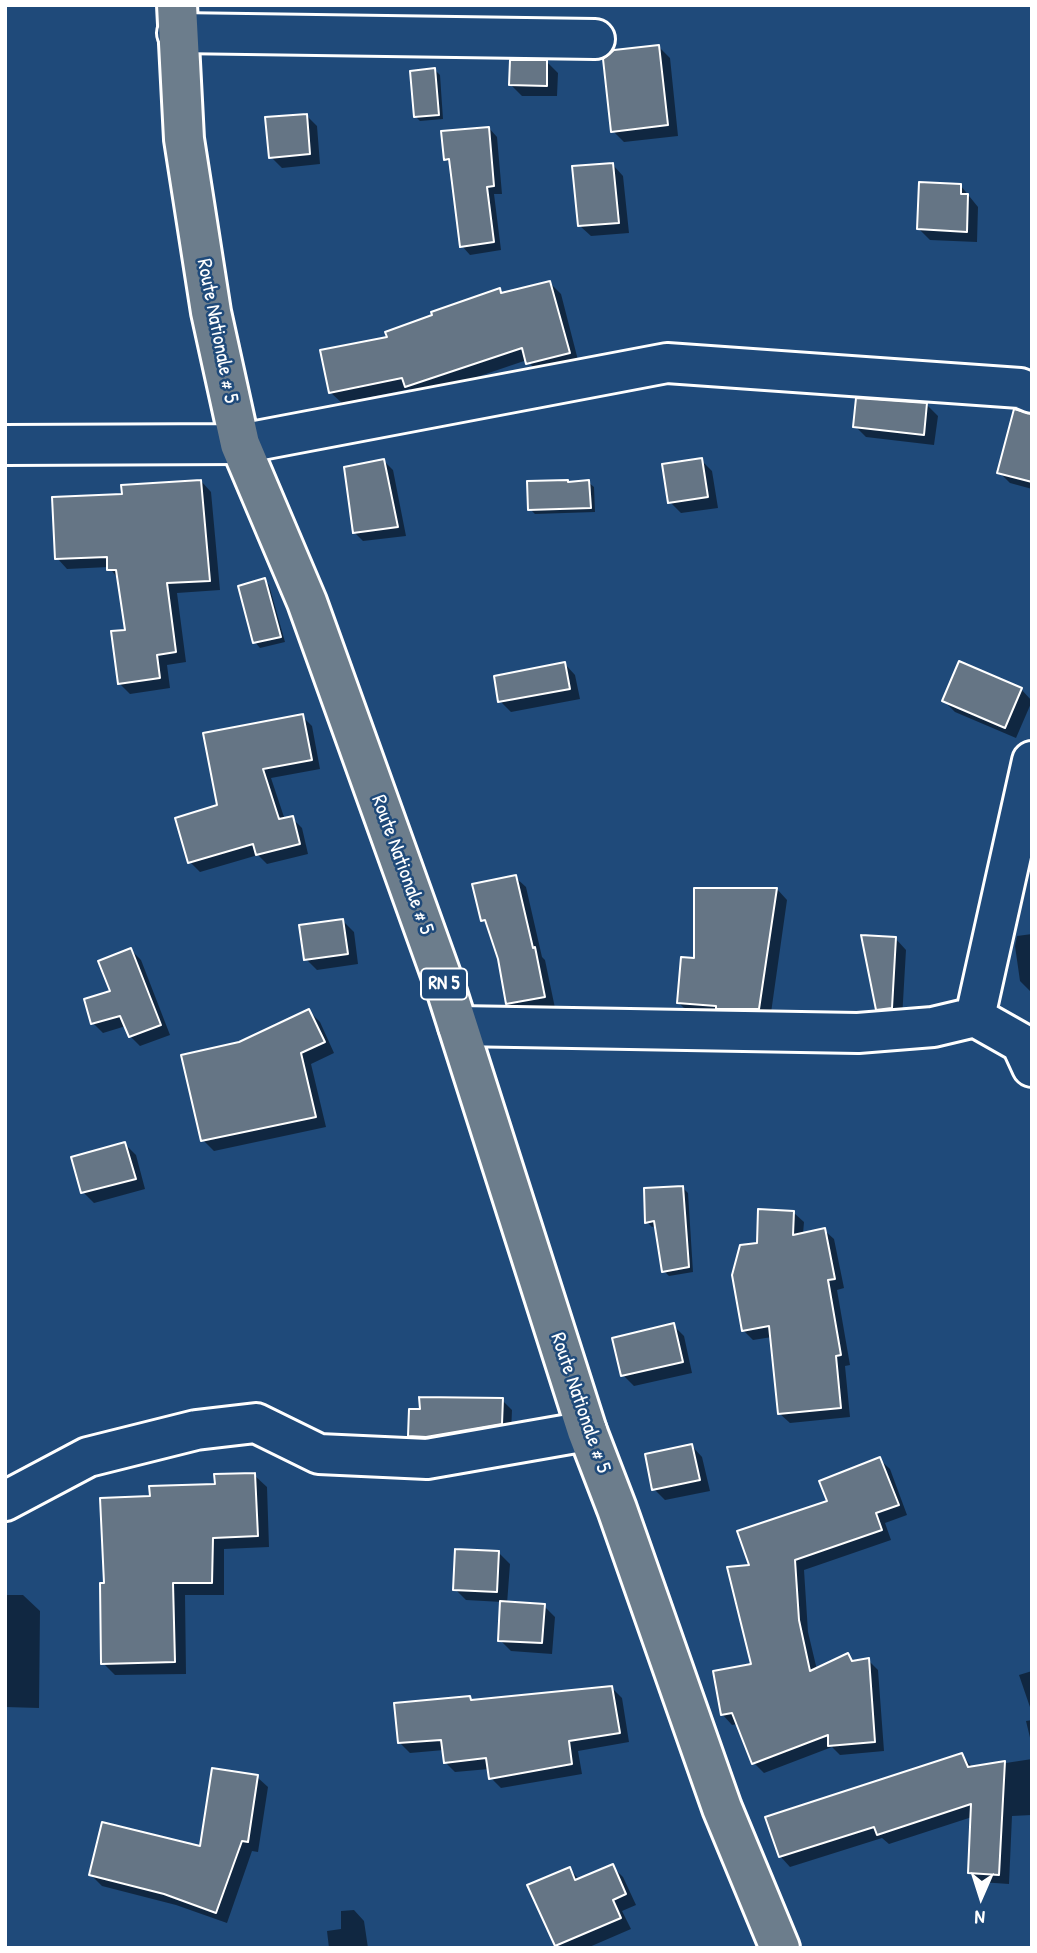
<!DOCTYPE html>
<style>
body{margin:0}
#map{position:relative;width:1037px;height:1953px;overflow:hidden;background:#1f4a7a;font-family:"Patrick Hand",sans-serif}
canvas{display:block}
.frame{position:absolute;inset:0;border:7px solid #fff;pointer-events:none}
.north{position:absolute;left:946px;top:1862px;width:70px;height:70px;-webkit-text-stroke:5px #1f4a7a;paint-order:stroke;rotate:183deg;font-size:19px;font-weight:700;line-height:28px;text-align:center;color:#fff}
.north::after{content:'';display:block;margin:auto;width:24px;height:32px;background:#fff;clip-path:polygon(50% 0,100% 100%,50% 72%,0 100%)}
</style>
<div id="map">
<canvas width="1037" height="1953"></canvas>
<div class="frame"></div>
<div class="north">N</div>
</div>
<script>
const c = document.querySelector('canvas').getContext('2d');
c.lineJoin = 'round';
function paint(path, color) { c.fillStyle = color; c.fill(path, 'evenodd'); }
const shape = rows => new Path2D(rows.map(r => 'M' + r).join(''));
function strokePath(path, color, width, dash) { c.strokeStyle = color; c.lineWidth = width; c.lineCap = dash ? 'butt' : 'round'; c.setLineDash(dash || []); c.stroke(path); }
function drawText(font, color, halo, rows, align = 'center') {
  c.font = font + ' "Patrick Hand",sans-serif'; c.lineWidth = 5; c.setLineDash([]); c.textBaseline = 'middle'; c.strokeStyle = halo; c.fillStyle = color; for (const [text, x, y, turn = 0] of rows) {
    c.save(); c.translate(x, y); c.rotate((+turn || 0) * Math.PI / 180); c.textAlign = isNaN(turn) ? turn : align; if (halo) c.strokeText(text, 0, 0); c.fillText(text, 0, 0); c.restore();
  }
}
paint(shape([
 [659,47,670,58,678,136,624,142,613,131],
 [547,62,558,73,557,96,522,96,511,85],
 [435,70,440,75,443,119,420,121,415,116],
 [306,115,317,126,320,164,282,168,271,157],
 [489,128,497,137,502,194,494,194,501,250,470,255,462,246,451,164,446,159],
 [613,165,623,176,629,233,591,236,580,226],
 [961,186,978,207,977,242,930,240,919,229],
 [550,283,561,294,579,364,539,374,527,360,418,397,410,389,342,403,331,393,389,338,499,290,504,294],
 [927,405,938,416,934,445,866,437,855,426],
 [1032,422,1032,489,1010,483,999,472],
 [701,460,712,471,718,508,681,513,670,502],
 [384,461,393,470,406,536,363,541,354,532],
 [201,481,211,492,220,590,177,593,186,662,167,665,170,688,130,694,119,683,127,631,119,580,109,567,67,569,57,558,124,495],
 [588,482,594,487,595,512,535,514,530,509],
 [264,580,269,585,285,642,260,648,255,642],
 [565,664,575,675,580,699,511,712,500,701],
 [1021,689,1032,701,1016,738,955,712,944,701],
 [302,716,312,726,320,769,271,778,285,820,292,818,302,828,308,854,267,864,258,855,200,872,190,862,220,807],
 [515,877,526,887,542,957,545,960,555,1008,518,1014,508,1004,500,959,489,927,483,920],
 [777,889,787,900,770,1020,690,1014,679,1003,696,960],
 [343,921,354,932,358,964,317,970,306,959],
 [1032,934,1032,992,1031,992,1020,981,1015,946,1017,936],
 [896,939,906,950,902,1019,889,1020,878,1009],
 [131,950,141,960,170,1035,140,1046,130,1036,126,1026,103,1033,93,1023,113,992],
 [309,1011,320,1022,334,1053,311,1064,326,1127,214,1151,203,1140,240,1044],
 [125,1144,136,1155,145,1189,94,1203,83,1192],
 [683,1188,688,1193,693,1272,669,1276,664,1271,657,1226,652,1227,647,1222],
 [794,1213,804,1222,803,1234,824,1230,834,1239,844,1288,837,1290,850,1365,845,1366,850,1417,790,1423,780,1414,772,1337,753,1340,743,1330,758,1244],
 [673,1325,684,1336,692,1373,634,1386,623,1375],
 [502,1400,512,1410,511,1433,419,1445,410,1436],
 [692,1446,702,1457,710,1491,665,1500,654,1489],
 [879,1459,890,1469,907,1515,885,1523,891,1540,804,1570,808,1632,817,1670,848,1655,855,1662,868,1660,878,1670,884,1751,840,1755,832,1747,764,1773,754,1763,738,1724,732,1725,722,1714,753,1666,751,1567],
 [254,1475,267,1487,269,1547,224,1549,224,1595,185,1595,186,1674,115,1675,103,1663,106,1585,151,1498,217,1486],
 [499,1553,510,1564,507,1604,544,1606,555,1617,552,1654,511,1651,500,1640,502,1602,466,1600,455,1589],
 [5,1595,23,1595,40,1611,39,1708,5,1707],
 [1032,1671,1032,1713,1019,1675],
 [611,1687,622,1698,629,1742,578,1751,582,1774,501,1788,491,1778,489,1769,455,1772,445,1762,444,1750,410,1753,400,1743,470,1698,474,1702],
 [1032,1720,1032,1746,1026,1721],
 [962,1755,973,1768,1032,1759,1032,1815,1012,1816,1009,1884,980,1882,970,1872,972,1817,889,1844,882,1838,790,1867,780,1856],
 [257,1777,268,1787,258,1852,252,1851,227,1923,176,1905,102,1886,91,1875,202,1848],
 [612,1866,623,1877,636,1905,622,1911,631,1929,587,1948,559,1948,556,1945,569,1869,580,1880],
 [354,1910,364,1921,368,1948,329,1948,327,1931,341,1929,341,1911]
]), '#0007');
const building = shape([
 [659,45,668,125,611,132,603,59,614,50,659,45],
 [510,60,547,60,547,86,509,85,510,60],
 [435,68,439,115,414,117,410,71,435,68],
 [307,114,310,154,269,158,265,117,307,114],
 [489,127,494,186,487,187,494,242,460,247,449,159,444,160,441,131,489,127],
 [613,163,619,223,578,226,572,166,613,163],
 [919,182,961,184,961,194,968,194,967,232,917,229,919,182],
 [550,281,570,353,526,364,522,348,405,387,402,378,329,393,320,350,387,337,385,332,432,315,431,312,500,288,501,293,550,281],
 [856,398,927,403,924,435,853,427,856,398],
 [1014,409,1032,414,1032,482,997,473,1014,409],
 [702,458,708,497,668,503,662,464,702,458],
 [384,459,398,527,353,533,344,467,384,459],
 [201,480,210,581,167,583,176,652,157,655,160,678,118,684,111,631,125,630,116,570,107,570,107,557,55,559,52,497,122,494,121,485,201,480],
 [568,480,568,482,589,480,591,508,528,510,527,481,568,480],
 [265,578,281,637,253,643,238,586,265,578],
 [959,661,1022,688,1005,728,942,701,959,661],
 [565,662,570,689,498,702,494,676,565,662],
 [303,714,312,760,263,769,279,819,293,816,300,844,256,855,253,844,188,863,175,818,217,805,203,733,303,714],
 [516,875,533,948,535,947,545,997,506,1004,498,959,485,920,481,921,472,884,516,875],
 [694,888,777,888,759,1009,716,1009,716,1006,677,1003,681,957,694,958,694,888],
 [343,919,348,954,304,960,299,925,343,919],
 [861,935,896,937,892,1008,876,1010,861,935],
 [131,948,161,1025,129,1037,120,1016,91,1024,84,999,110,991,98,961,131,948],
 [309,1009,325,1042,301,1053,316,1117,201,1141,181,1055,239,1042,309,1009],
 [125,1142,136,1179,81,1193,71,1157,125,1142],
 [683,1186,689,1267,662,1272,654,1221,645,1223,644,1188,683,1186],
 [758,1209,794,1211,793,1235,825,1228,835,1279,828,1280,841,1355,836,1356,841,1408,778,1414,769,1326,742,1331,732,1275,740,1245,757,1243,758,1209],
 [674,1323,683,1362,621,1376,612,1338,674,1323],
 [419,1397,503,1398,502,1424,426,1437,408,1436,409,1409,420,1409,419,1397],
 [692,1444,700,1480,652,1490,645,1454,692,1444],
 [880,1457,899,1505,876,1513,882,1530,795,1560,799,1620,810,1671,848,1653,852,1661,869,1658,875,1742,828,1746,828,1735,752,1764,732,1713,721,1715,713,1671,751,1664,727,1567,749,1565,737,1531,827,1501,819,1481,880,1457],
 [255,1473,258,1536,213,1538,212,1583,173,1583,175,1662,101,1664,100,1583,104,1583,100,1498,150,1496,149,1486,215,1484,214,1474,255,1473],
 [455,1549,499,1551,497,1592,453,1590,455,1549],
 [500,1601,545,1604,542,1643,498,1641,500,1601],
 [612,1686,620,1733,569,1741,572,1764,489,1779,486,1758,444,1763,441,1740,398,1743,394,1703,470,1696,471,1700,612,1686],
 [962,1753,968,1767,1005,1761,999,1875,968,1873,971,1804,877,1835,874,1827,779,1857,765,1817,962,1753],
 [212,1768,258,1775,248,1842,242,1841,216,1913,164,1894,89,1875,102,1822,200,1846,212,1768],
 [613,1864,626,1894,613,1900,621,1918,555,1946,527,1885,570,1867,575,1880,613,1864]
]);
paint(building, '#657585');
strokePath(building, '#fff', 2);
const minor = shape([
 [177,33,595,39],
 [5,445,240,444,667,363,1020,388,1032,393],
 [975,1017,1021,1043,1032,1067],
 [458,1026,858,1033,933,1027,975,1017,1032,761],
 [5,1501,88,1457,196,1430,256,1423,319,1454,427,1459,587,1431]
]);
const major = shape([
 [177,5,184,139,211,312,240,444,307,602,446,989,587,1431,617,1509,722,1808,780,1948]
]);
strokePath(minor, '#fff', 44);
strokePath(major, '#fff', 44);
strokePath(minor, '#1f4a7a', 38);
strokePath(major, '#6c7d8c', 38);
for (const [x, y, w] of [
 [444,984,46]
]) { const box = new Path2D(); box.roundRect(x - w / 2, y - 15.5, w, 31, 5); c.fillStyle = '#1f4a7a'; c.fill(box); strokePath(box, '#fff', 2); }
drawText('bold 19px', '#fff', null, [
 ["RN 5",444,984]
]);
drawText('21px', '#fff', '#1f4a7a', [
 ["Route Nationale # 5",217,331,79],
 ["Route Nationale # 5",402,865,70],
 ["Route Nationale # 5",580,1403,71]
]);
</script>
